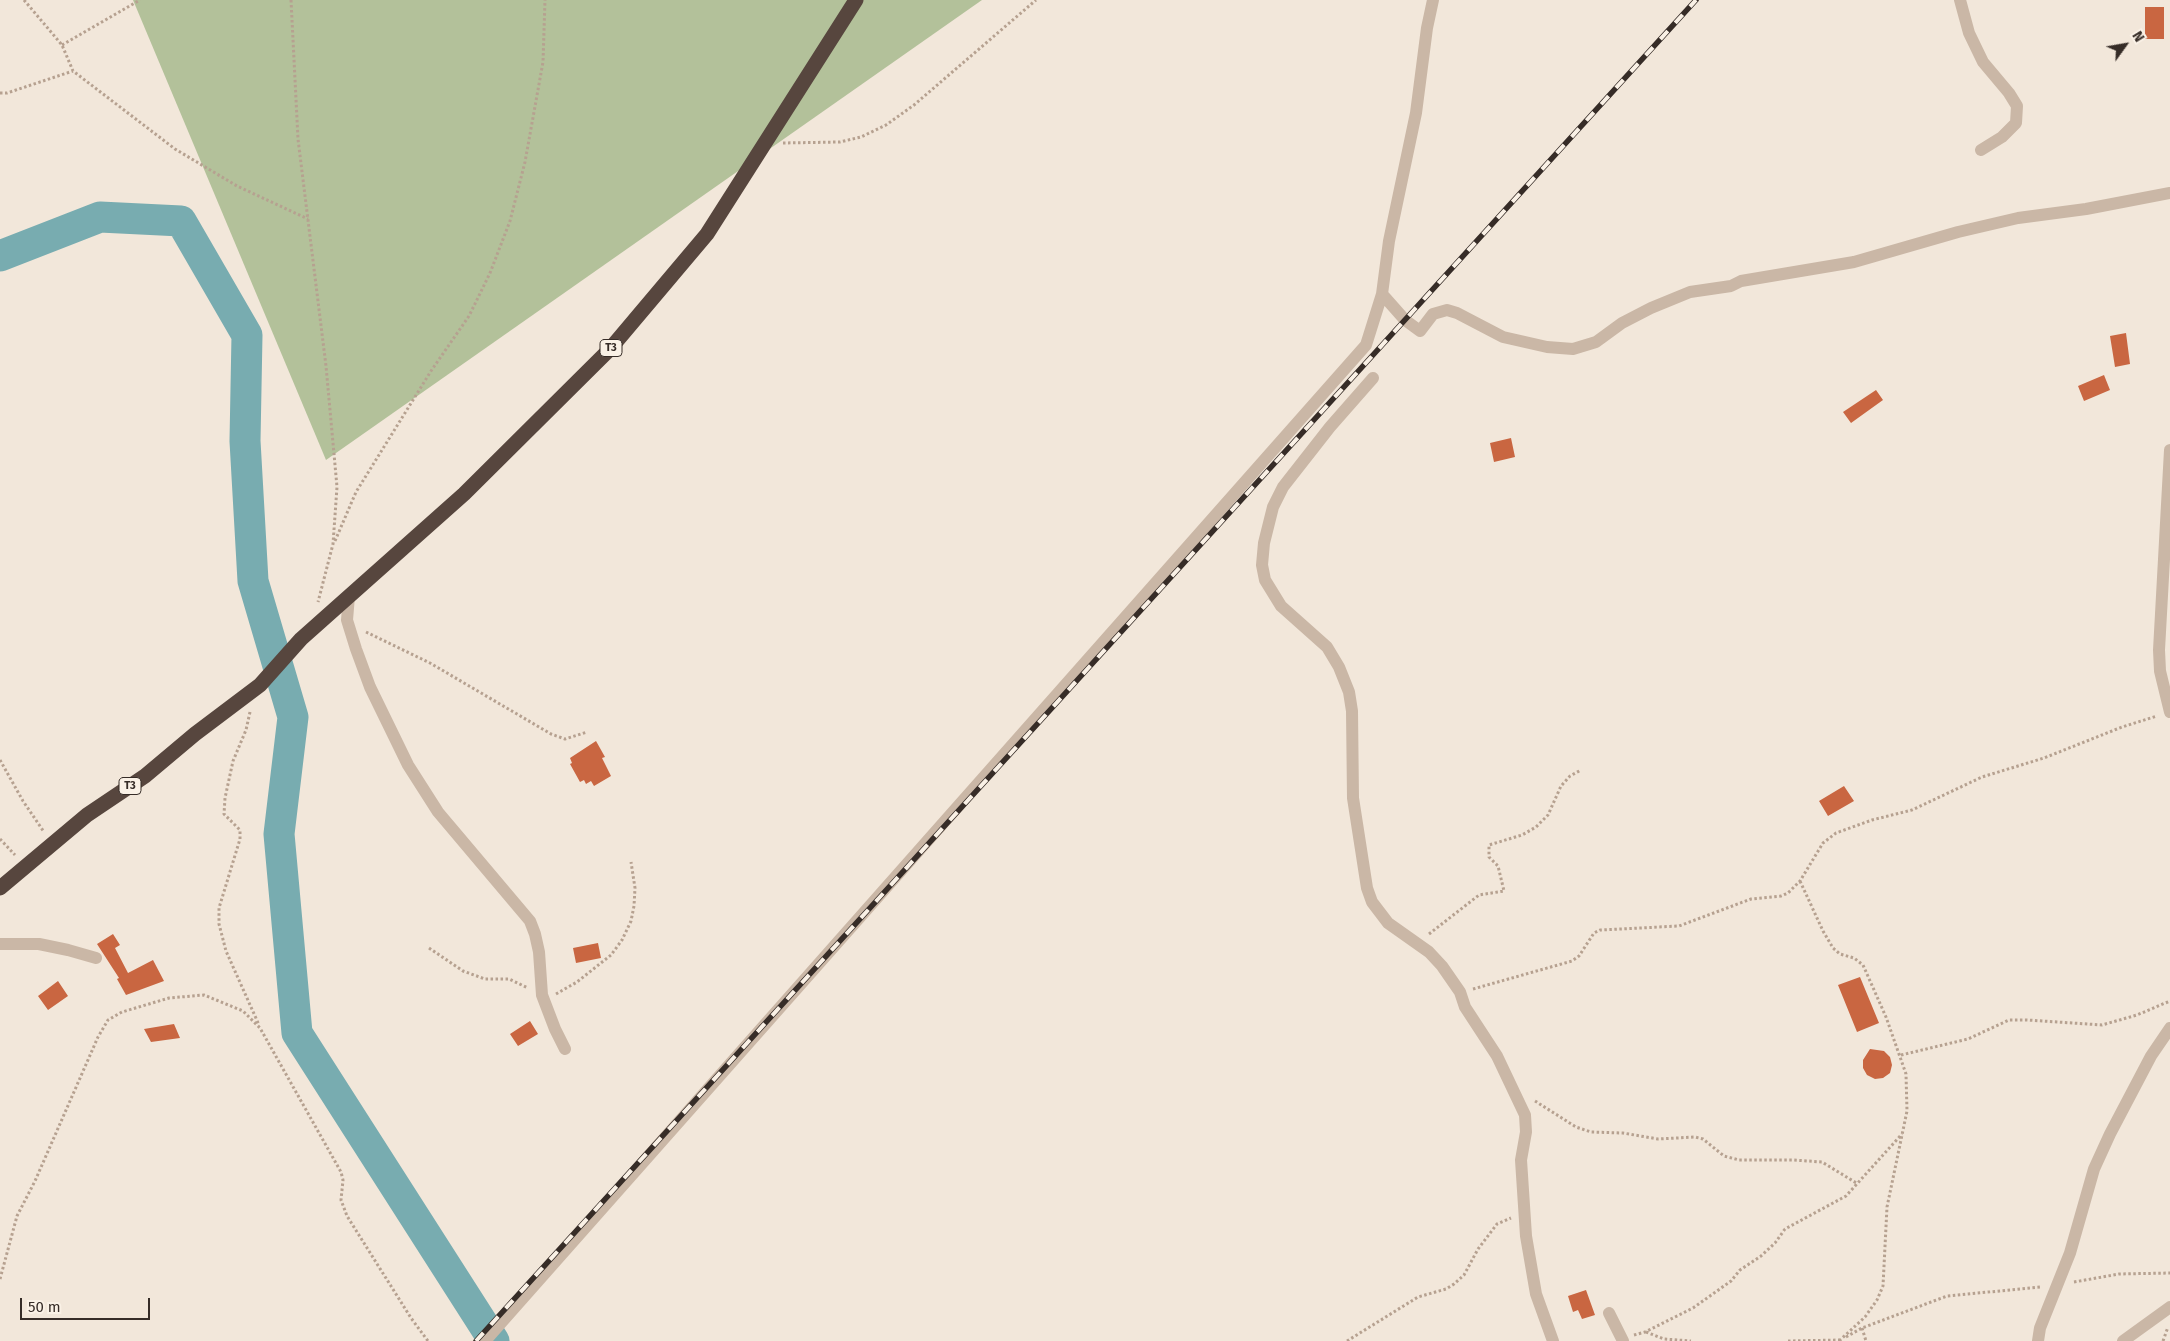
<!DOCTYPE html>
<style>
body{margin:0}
#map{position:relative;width:2170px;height:1341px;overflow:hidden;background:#f2e7da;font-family:"Fira Sans",sans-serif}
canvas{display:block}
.north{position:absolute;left:2100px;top:20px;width:50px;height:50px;-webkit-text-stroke:4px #faf1e6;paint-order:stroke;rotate:58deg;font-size:14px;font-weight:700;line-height:20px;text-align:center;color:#362c27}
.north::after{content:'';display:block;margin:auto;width:18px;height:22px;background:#362c27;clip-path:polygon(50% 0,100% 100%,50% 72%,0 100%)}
.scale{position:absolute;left:20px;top:1298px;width:130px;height:22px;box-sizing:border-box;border:2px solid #362c27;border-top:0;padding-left:6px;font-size:15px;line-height:18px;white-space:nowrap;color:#362c27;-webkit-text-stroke:4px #faf1e6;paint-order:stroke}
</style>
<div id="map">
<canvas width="2170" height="1341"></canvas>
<div class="north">N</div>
<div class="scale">50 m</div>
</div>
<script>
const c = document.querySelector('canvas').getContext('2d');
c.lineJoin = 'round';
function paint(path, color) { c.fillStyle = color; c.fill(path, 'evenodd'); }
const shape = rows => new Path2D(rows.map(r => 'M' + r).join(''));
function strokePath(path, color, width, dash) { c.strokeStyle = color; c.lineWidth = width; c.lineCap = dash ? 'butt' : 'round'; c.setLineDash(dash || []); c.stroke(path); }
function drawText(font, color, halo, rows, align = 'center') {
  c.font = font + ' "Fira Sans",sans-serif'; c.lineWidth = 4.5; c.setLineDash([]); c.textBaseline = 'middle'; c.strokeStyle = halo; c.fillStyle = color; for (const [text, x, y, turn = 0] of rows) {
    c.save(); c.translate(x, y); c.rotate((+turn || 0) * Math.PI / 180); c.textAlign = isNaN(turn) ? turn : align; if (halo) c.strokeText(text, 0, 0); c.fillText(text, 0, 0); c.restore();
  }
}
paint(shape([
 [133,0,982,0,326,460]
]), '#b3c19a');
strokePath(shape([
 [0,256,100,217,181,221,247,335,245,441,253,581,293,717,279,834,297,1033,494,1341]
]), '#78acb0', 31);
paint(shape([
 [2145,7,2164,7,2164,39,2145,39],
 [2126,333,2130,364,2115,367,2110,336],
 [2104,375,2110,390,2084,401,2078,386],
 [1876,390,1883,400,1851,423,1843,412],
 [1511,438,1515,457,1494,462,1490,443],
 [596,741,605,757,602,758,611,776,594,786,591,781,586,784,584,780,580,782,570,764,572,763,570,758],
 [1844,786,1854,801,1828,816,1819,801],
 [113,934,120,945,115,948,128,973,153,960,164,981,126,995,117,979,119,978,97,944],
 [598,943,601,958,576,963,573,948],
 [1860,977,1879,1023,1857,1032,1838,985],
 [58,981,68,996,48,1010,38,996],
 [530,1021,538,1034,518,1046,510,1034],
 [174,1024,180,1038,151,1042,144,1029],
 [1870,1049,1884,1051,1890,1057,1892,1065,1890,1073,1883,1078,1875,1079,1867,1075,1863,1068,1863,1060],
 [1586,1290,1595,1315,1582,1319,1578,1310,1573,1312,1568,1296]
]), '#c96641');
strokePath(shape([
 [24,0,62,45,73,71,175,149,237,186,308,219],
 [291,0,298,139,326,366,337,487,333,544,318,602],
 [62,45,140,0],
 [0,93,7,93,73,71],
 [783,143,840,142,861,137,886,125,914,105,1036,0],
 [335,541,356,492,431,371,469,316,490,273,510,221,525,162,543,62,545,0],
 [366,632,430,663,551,734,565,739,587,732],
 [250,712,246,730,233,761,225,798,224,814,240,830,240,839,219,908,219,924,226,951,259,1025],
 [0,760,23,801,44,832],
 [0,839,15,855],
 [1800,881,1823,931,1833,948,1840,954,1854,958,1863,965,1886,1017,1906,1074,1907,1111,1887,1207,1883,1286,1877,1300,1865,1317,1839,1341],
 [1429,934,1479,895,1504,891,1498,866,1489,857,1489,845,1522,835,1536,827,1548,815,1561,786,1570,776,1581,770],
 [429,948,463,971,485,979,509,979,528,988],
 [1473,989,1572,961,1579,956,1594,933,1600,930,1679,926,1751,899,1781,896,1788,893,1800,881,1823,843,1836,833,1872,820,1912,810,1982,777,2044,758,2122,727,2157,716],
 [556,994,577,982,611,955,622,940,631,921,634,906,635,888,631,862],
 [1901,1055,1968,1039,2009,1020,2027,1020,2102,1025,2137,1015,2170,1001],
 [1535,1101,1576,1127,1591,1132,1623,1133,1658,1139,1695,1137,1703,1139,1724,1156,1739,1160,1793,1160,1822,1162,1858,1184],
 [0,1279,17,1216,35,1181,98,1037,108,1020,122,1012,169,998,204,995,243,1011,260,1028,341,1172,343,1180,341,1200,347,1216,411,1318,428,1341],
 [2074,1282,2119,1274,2170,1273],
 [1862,1328,1866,1341],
 [1646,1332,1664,1339,1691,1341],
 [1634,1335,1645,1332,1693,1308,1731,1281,1740,1270,1761,1256,1775,1243,1785,1229,1846,1196,1902,1134],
 [1846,1337,1862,1328,1947,1296,2041,1287],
 [1347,1341,1418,1297,1446,1289,1454,1284,1464,1275,1478,1249,1497,1224,1511,1218],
 [1788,1341,1840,1340],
 [2163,1341,2168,1327]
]), '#b6a190', 3, [2.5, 2.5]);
strokePath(shape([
 [1960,0,1969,33,1983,62,2009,93,2017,106,2016,123,2002,137,1981,150],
 [1382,294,1405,320,1420,331,1433,314,1447,310,1457,313,1503,337,1547,347,1573,349,1596,342,1622,323,1651,308,1690,292,1731,286,1741,281,1854,262,1958,232,2018,218,2086,209,2170,193],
 [1373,378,1330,427,1283,487,1273,507,1264,543,1262,565,1265,580,1281,606,1327,647,1339,667,1349,692,1352,711,1353,798,1367,888,1372,902,1388,923,1429,952,1442,966,1460,992,1465,1007,1497,1056,1525,1115,1526,1132,1521,1160,1526,1236,1536,1294,1553,1341],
 [2170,450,2159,650,2160,671,2170,712],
 [349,596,347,620,356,649,370,687,408,765,438,812,530,921,535,934,539,952,542,995,555,1029,565,1049],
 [0,944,39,944,68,950,96,958],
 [1609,1313,1623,1341],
 [485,1341,1366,345,1382,294,1389,241,1416,113,1427,28,1433,0],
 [2038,1341,2040,1328,2070,1253,2094,1169,2110,1134,2151,1056,2170,1028],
 [2123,1341,2170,1307]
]), '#cab7a6', 12);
strokePath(shape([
 [0,888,87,815,145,776,195,734,260,685,301,639,464,494,610,349,707,234,856,0]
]), '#57463e', 15);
const rail = shape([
 [476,1341,1696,0]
]);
strokePath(rail, '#362c27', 5.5);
strokePath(rail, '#faf1e6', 4, [11]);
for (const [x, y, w] of [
 [611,348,22],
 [130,786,22]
]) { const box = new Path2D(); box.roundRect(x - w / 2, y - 8.5, w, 17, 4); c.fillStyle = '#faf1e6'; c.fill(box); strokePath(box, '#362c27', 1); }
drawText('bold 11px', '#362c27', null, [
 ["T3",611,348],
 ["T3",130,786]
]);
</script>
